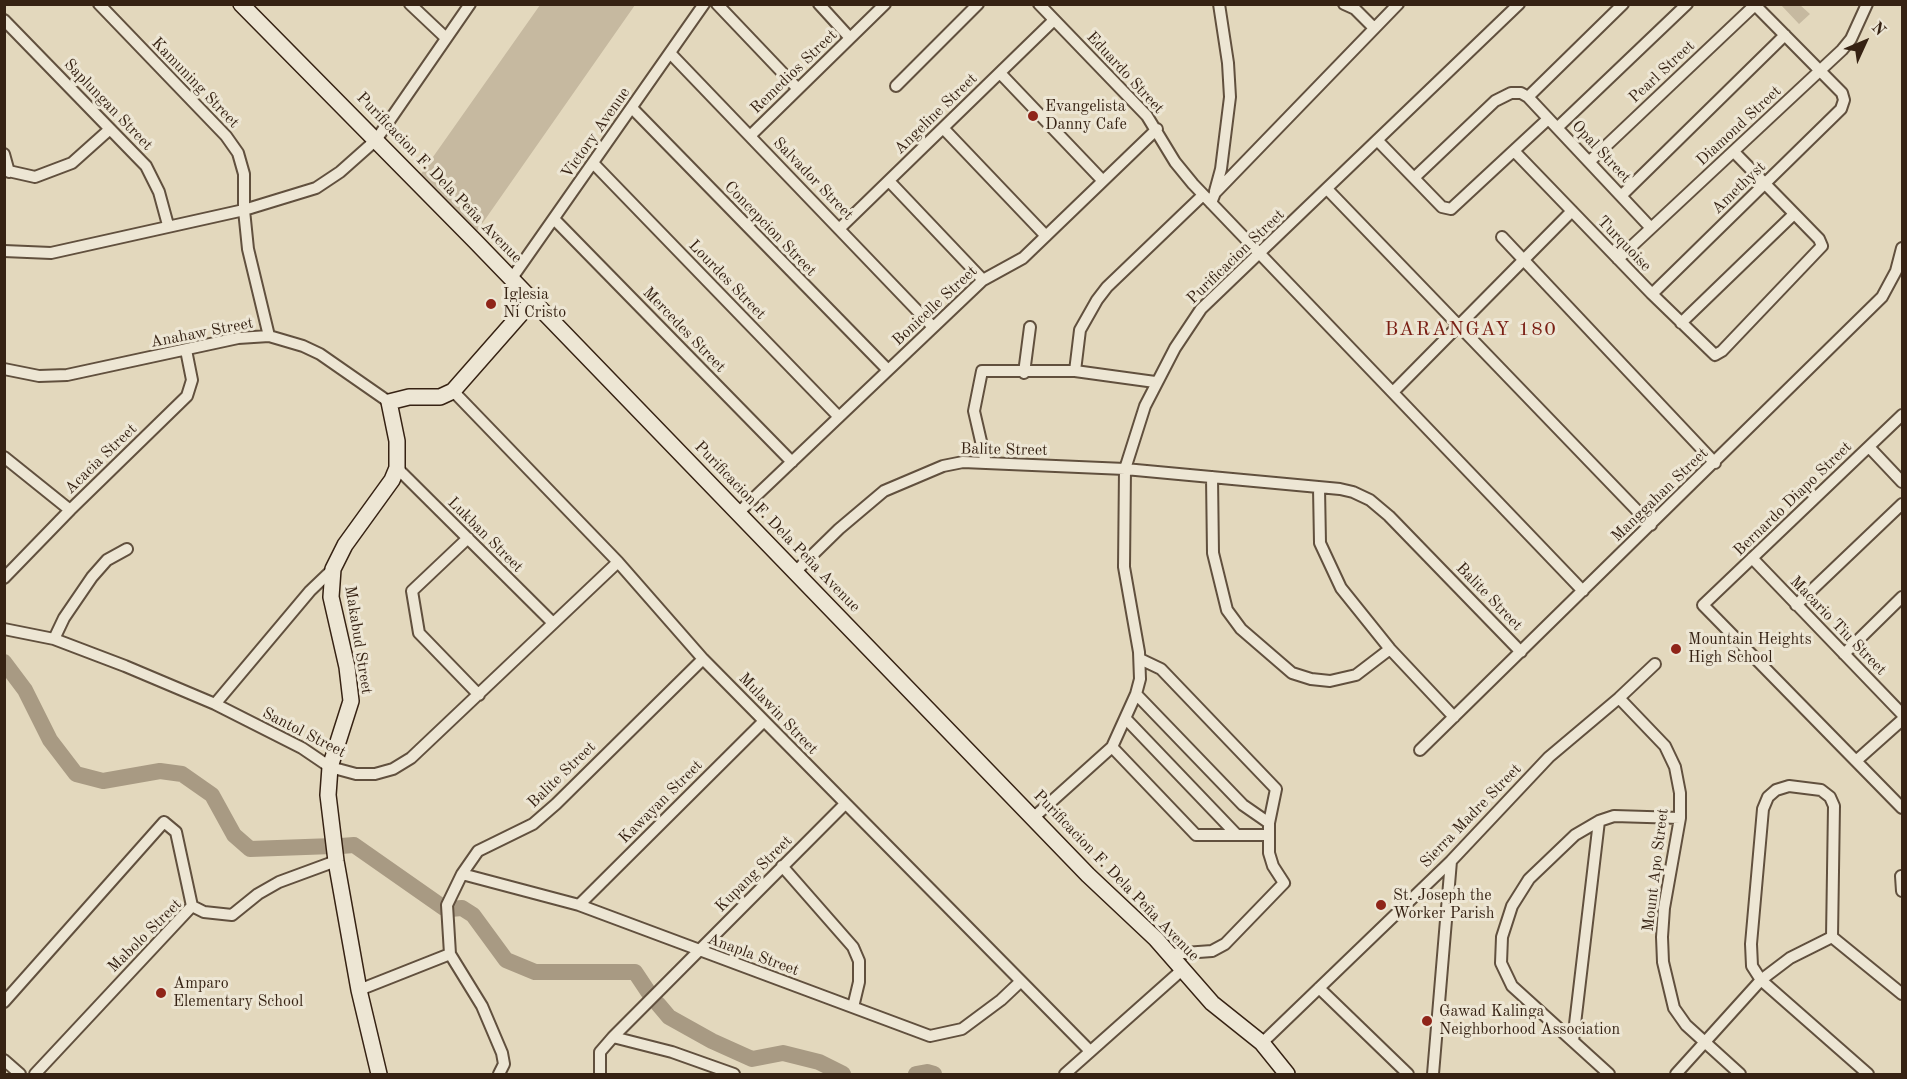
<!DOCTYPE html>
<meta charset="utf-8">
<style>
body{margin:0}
#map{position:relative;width:1907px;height:1079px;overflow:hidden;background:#e3d8bd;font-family:"Old Standard TT",serif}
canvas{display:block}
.frame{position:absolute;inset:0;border:6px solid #362213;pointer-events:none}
.north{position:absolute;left:1835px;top:12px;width:60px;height:60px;-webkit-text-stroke:4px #ede6d4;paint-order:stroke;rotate:46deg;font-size:16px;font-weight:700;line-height:24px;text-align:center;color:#362213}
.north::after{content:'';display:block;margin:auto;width:21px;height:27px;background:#362213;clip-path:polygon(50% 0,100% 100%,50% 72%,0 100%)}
</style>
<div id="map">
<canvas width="1907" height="1079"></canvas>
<div class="frame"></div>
<div class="north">N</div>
</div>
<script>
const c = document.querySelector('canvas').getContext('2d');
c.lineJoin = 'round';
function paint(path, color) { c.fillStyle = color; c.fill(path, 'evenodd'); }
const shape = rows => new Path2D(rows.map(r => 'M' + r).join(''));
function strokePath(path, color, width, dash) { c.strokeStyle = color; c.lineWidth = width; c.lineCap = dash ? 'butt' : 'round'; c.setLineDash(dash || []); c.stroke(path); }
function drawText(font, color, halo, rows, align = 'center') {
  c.font = font + ' "Old Standard TT",serif'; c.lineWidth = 6; c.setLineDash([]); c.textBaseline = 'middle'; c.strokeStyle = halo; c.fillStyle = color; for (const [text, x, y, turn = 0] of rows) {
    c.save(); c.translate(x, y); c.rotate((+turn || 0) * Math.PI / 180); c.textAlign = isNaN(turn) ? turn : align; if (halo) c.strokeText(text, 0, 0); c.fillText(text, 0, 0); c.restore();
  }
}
paint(shape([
 [540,5,635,5,477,231,421,174],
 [1781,5,1800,5,1810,14,1799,24]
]), '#c6b9a0');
strokePath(shape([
 [4,662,25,690,50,740,76,774,103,781,160,771,182,774,212,795,234,835,250,849,333,846],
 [341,846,354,845,444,908],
 [450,909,462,908,473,915,506,960,535,972,635,972,649,993],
 [658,1004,669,1017,712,1041,752,1059,783,1053,819,1062,843,1074],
 [916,1074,927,1072,934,1074]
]), '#a89a83', 16);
const street = shape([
 [99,4,226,136,238,153,244,174,244,210,248,249,269,336],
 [410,4,446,38],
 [717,4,798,89],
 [819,4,850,38],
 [1039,4,1147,116,1175,162,1193,184,1583,591],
 [1344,4,1355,9,1374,28],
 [4,20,146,166,159,192,168,225],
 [670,53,933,327],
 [1000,73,1103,181],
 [896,86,978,4],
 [1528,97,1623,4],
 [632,108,888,370],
 [943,128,1046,236],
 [1557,128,1687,4],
 [750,136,885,4],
 [1379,142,1442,207,1451,209,1548,119],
 [1514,151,1652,294,1715,355,1722,351,1822,246,1819,239,1734,152],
 [4,154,9,172],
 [1589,162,1756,4],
 [593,163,839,417],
 [4,170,35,177,72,163,110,129],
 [1414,178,1495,101,1511,93,1521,93,1528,97,1651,228],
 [889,181,983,280],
 [1328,190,1651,525],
 [1215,191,1221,169,1230,97,1228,63,1219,4],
 [1621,196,1785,35],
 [1211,203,1215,193,1398,4],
 [554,219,792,462],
 [839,229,1054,20],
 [1502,237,1715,463],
 [4,251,51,253,244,210,316,188,340,172,376,140,470,4],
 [1618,259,1842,50,1851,39,1867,4],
 [512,278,704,4],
 [1652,294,1841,109,1844,100,1842,93,1755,5],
 [1681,323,1794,214],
 [4,369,39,376,67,375,238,338,269,336,303,346,320,354,389,402],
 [1075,371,1080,330,1097,300,1107,287,1203,195],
 [1024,373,1030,327],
 [453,391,618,562,703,659,1089,1050],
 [1393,392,1572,211],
 [1902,415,1703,605,1902,808],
 [1869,447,1902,482],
 [4,457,70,510],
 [986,463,974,411,982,371,1075,371,1155,382],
 [397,468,553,623],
 [1212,477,1213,553,1227,610,1241,629,1292,673,1311,679,1330,681,1356,675,1390,649],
 [1319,488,1320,543,1341,588,1390,649,1454,717],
 [738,513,983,280,1023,258,1157,129],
 [468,538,412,591,419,633,479,695],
 [1752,558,1902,714],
 [795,572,839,529,884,491,943,466,963,462,1125,469,1340,489,1353,492,1370,500,1389,516,1521,652],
 [4,578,70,510,187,396,192,380,186,350],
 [1796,605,1902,504],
 [4,629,54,639,125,666,215,704,302,748,330,767,356,774,375,774,393,769,411,758,618,562],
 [54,639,64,618,92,577,107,560,127,549],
 [1844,654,1902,597],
 [1140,659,1161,669,1276,789,1269,823,1269,853,1273,866,1284,883,1225,944,1212,951,1171,954],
 [1136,694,1243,805,1269,823],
 [1619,698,1665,746,1675,767,1680,793,1680,818,1664,908,1662,937,1663,962,1674,1008,1686,1025,1740,1074],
 [215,704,310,591,333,569],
 [1126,719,1236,834],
 [1112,747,1196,835,1268,835],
 [1420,750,1882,297,1896,271,1902,248],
 [1856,761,1902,720],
 [1033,818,1112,747,1136,694,1140,679,1139,652,1124,567,1125,469,1145,406,1175,348,1201,309,1519,4],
 [782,866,853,947,859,961,859,982,853,1007],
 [462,874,579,905,930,1036,962,1029,1001,1000,1020,982],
 [1901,876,1902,891],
 [579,905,764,721],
 [1832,937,1834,806,1830,797,1821,790,1789,786,1776,790,1768,797,1763,809,1751,944,1752,966,1761,980,1868,1074],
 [1832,937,1902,994],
 [1319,988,1408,1074],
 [359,990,450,954],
 [4,1002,164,822,176,832,192,906],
 [613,1037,672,1052,734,1074],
 [1573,1041,1599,821],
 [1262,1043,1451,861,1549,757,1619,698,1655,664],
 [4,1060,20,1074],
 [35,1074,192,906,204,912,232,915,258,894,279,882,336,861],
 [499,1074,504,1064,502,1053,482,1006,450,954,447,905,462,874,478,851,533,824,556,804,703,659],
 [600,1074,600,1052,613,1037,845,804],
 [1065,1074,1183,969],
 [1433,1074,1451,861],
 [1609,1074,1512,986,1501,963,1502,937,1512,906,1529,879,1575,835,1599,821,1614,816,1680,818],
 [1676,1074,1761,980,1790,958,1832,937]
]);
const secondary = shape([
 [241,4,474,240,1088,875,1156,939,1212,1003,1262,1043,1287,1074],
 [379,1074,359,990,336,861,328,795,330,767,351,701,347,667,331,597,333,569,345,545,392,480,397,468,397,441,389,402,409,397,440,397,453,391,533,300]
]);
strokePath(street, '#61503e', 14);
strokePath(secondary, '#362213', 18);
strokePath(street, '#ede6d4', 10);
strokePath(secondary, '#ede6d4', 15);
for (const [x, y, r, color] of [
 [1033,116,6,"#8f2418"],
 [491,304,6,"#8f2418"],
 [1676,649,6,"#8f2418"],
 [1381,905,6,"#8f2418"],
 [161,993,6,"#8f2418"],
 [1427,1021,6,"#8f2418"]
]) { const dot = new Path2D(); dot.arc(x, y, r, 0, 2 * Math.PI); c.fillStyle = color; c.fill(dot); strokePath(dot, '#ede6d4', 2); }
drawText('16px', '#362213', '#ede6d4', [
 ["Remedios Street",794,72,-44],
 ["Pearl Street",1662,72,-43],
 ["Eduardo Street",1125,73,47],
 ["Kamuning Street",195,83,46],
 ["Saplungan Street",108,105,46],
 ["Angeline Street",936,114,-44],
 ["Diamond Street",1739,126,-43],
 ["Victory Avenue",596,133,-55],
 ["Opal Street",1601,152,47],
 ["Purificacion F. Dela Peña Avenue",439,178,46],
 ["Salvador Street",813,179,46],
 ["Amethyst",1739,188,-44],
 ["Concepcion Street",770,229,46],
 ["Turquoise",1624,244,46],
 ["Purificacion Street",1236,257,-44],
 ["Lourdes Street",727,280,46],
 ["Bonicelle Street",935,306,-43],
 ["Mercedes Street",684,330,46],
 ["Anahaw Street",202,333,-11],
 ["Balite Street",1004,450,1],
 ["Acacia Street",101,459,-44],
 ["Manggahan Street",1660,495,-44],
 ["Bernardo Diapo Street",1793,499,-44],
 ["Purificacion F. Dela Peña Avenue",777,527,46],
 ["Lukban Street",485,535,45],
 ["Balite Street",1489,597,46],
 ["Macario Tiu Street",1838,626,46],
 ["Makabud Street",358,640,81],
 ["Mulawin Street",778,714,46],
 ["Santol Street",304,733,27],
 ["Balite Street",562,775,-44],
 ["Kawayan Street",661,802,-45],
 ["Sierra Madre Street",1471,816,-46],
 ["Mount Apo Street",1656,870,-83],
 ["Kupang Street",754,874,-45],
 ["Purificacion F. Dela Peña Avenue",1116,876,46],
 ["Mabolo Street",145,936,-45],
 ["Anapla Street",753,955,20]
]);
drawText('16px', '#362213', '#ede6d4', [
 ["Evangelista",1045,107],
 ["Danny Cafe",1045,125],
 ["Iglesia",503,295],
 ["Ni Cristo",503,313],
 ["Mountain Heights",1688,640],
 ["High School",1688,658],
 ["St. Joseph the",1393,896],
 ["Worker Parish",1393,914],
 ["Amparo",173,984],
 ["Elementary School",173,1002],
 ["Gawad Kalinga",1439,1012],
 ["Neighborhood Association",1439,1030]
], 'left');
c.letterSpacing = '1.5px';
drawText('20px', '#7a1f14', '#ede6d4', [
 ["BARANGAY 180",1471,330]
]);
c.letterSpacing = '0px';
</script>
